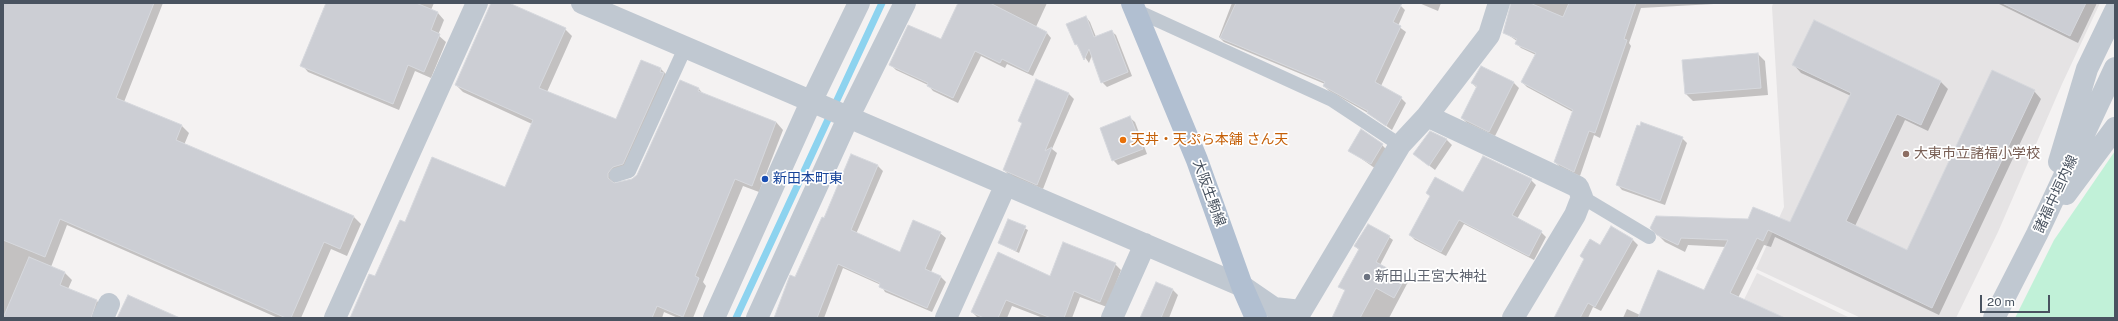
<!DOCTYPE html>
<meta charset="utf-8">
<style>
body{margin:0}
#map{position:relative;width:2118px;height:321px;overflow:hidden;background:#f4f2f2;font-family:"Public Sans",sans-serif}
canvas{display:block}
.frame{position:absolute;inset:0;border:4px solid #495360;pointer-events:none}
.scale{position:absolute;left:1980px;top:295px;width:70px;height:18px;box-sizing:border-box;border:2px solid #495360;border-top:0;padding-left:5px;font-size:12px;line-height:14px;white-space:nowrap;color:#495360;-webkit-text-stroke:3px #fff;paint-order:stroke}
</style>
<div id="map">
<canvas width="2118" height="321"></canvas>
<div class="frame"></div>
<div class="scale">20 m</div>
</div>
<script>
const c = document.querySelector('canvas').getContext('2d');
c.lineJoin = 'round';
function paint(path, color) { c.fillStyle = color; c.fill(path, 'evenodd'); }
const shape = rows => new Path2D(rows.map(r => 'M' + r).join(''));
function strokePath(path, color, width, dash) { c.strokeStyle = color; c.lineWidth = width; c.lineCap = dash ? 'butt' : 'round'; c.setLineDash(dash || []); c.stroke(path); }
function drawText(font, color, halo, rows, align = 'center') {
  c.font = font + ' "Public Sans","Noto Sans JP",sans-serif'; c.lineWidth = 3.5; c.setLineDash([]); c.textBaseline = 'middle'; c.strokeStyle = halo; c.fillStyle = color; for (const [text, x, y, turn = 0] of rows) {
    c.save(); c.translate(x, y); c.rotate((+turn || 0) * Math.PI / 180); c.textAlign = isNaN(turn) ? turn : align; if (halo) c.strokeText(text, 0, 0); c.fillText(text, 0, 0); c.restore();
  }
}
paint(shape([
 [1773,3,2100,3,2062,84,1998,232,1956,318,1861,318,1756,269,1784,207,1772,7],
 [1757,273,1850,318,1735,318]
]), '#e5e3e4');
paint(shape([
 [2115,151,2115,318,2015,318,2054,240]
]), '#c1f1d8');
paint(shape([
 [3,3,163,3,124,102,182,126,189,133,184,145,354,217,361,224,347,256,331,249,301,318,278,318,67,225,51,267,65,273,72,280,68,289,97,301,104,308,100,318,3,318],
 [327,3,434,3,431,10,438,13,444,20,438,35,446,42,431,78,415,71,399,110,308,72,302,65],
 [493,3,506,3,565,29,572,36,547,92,616,120,642,61,661,69,668,76,630,171,615,180,615,184,632,180,637,175,680,81,699,89,704,95,776,122,783,130,759,192,743,186,703,282,706,286,693,318,678,318,664,312,662,318,351,318,405,223,506,188,532,124,463,92,456,85],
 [959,3,1047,3,1030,40,1047,33,1051,38,1033,76,1007,64,1005,68,981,56,958,103,933,91,928,85,896,70,891,65,942,41],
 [1232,3,1396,3,1400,5,1405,10,1398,26,1406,32,1381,86,1401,98,1406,103,1392,130,1368,113,1329,91,1324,86,1325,84,1224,42,1219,37],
 [1419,3,1441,3,1438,11],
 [1511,3,1713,3,1714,4,1641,8,1629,43,1631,46,1600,138,1594,135,1580,176,1560,167,1555,162,1573,112,1527,87,1522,82,1536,55,1521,48,1516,43,1517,41,1504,32],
 [1997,3,2097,3,2078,43],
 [1086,17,1090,22,1096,37,1111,31,1116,35,1132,76,1107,87,1102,82,1092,55,1089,63,1076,44],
 [1814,22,1941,82,1948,89,1928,131,1905,120,1855,226,1908,252,2034,91,2041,99,1939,315,1775,237,1771,247,1764,245,1738,298,1783,318,1623,318,1627,309,1640,315,1704,291,1726,247,1688,245,1685,252,1665,242,1651,228,1791,223,1851,96,1801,73,1794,65],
 [1758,54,1765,61,1768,95,1693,101,1686,94,1683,61],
 [1482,67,1514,83,1519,88,1495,136,1467,123,1462,118,1477,88,1472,83],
 [1037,81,1069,94,1074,99,1052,149,1057,153,1043,189,1009,175,1004,170,1023,124,1019,121],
 [1129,117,1135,122,1147,154,1118,165,1113,160],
 [1430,132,1447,140,1452,145,1435,170,1414,154],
 [1682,138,1687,143,1665,205,1622,190,1617,184],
 [1382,145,1387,150,1376,169,1349,150],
 [878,166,883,171,856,234,900,254,940,233,946,238,931,272,941,277,946,282,932,312,885,292,881,285,843,268,824,318,775,318,825,219],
 [1531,180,1536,185,1517,219,1541,232,1546,237,1534,260,1464,224,1446,256,1415,240,1410,235,1431,197,1464,194],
 [1008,220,1028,230,1019,253,999,243],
 [1611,228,1633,240,1638,245,1601,311,1593,307,1588,318,1556,318],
 [1389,237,1393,240,1380,265,1408,282,1389,318,1333,318,1346,291,1340,286,1359,250,1355,246],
 [1115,264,1121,270,1107,307,1080,297,1072,318,1043,318,1012,306,1007,318,978,318,972,312,1051,277],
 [1156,283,1173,290,1178,295,1169,318,1141,318]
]), '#0003');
strokePath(shape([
 [736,318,882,3]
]), '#8dd3ef', 7);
const building = shape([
 [3,3,154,3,116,98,182,125,176,140,354,216,340,249,324,242,291,318,286,318,60,219,45,257,3,240,3,3],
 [326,3,416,3,438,12,431,30,440,34,424,72,408,65,393,104,300,66,326,3],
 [491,3,509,3,566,28,539,88,616,119,641,60,661,68,660,72,664,73,623,164,613,167,608,173,608,178,614,183,632,179,637,175,680,80,699,88,698,91,776,122,752,186,735,179,695,276,699,278,683,317,657,306,652,318,350,318,369,274,375,276,400,220,405,222,432,157,505,187,533,120,455,85,491,3],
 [958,3,990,3,1047,32,1028,72,1002,59,1000,63,975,51,953,98,927,86,928,83,889,65,908,25,941,39,958,3],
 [1236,3,1402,3,1393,22,1401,26,1375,82,1402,97,1386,126,1367,113,1368,111,1323,86,1325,82,1220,38,1236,3],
 [1511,3,1530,3,1563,17,1569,3,1636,3,1624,39,1627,40,1595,133,1589,131,1574,172,1554,162,1573,110,1521,82,1536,53,1515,44,1517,39,1503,33,1511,3],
 [2002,3,2086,3,2070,36,2002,3],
 [1086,16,1094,37,1112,30,1128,72,1101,83,1089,49,1084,60,1077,44,1075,45,1066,24,1086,16],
 [1814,20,1941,81,1921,125,1897,114,1846,221,1907,250,1992,70,2035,90,1932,308,1768,230,1763,241,1757,238,1730,293,1785,318,1638,318,1658,270,1704,290,1728,240,1681,238,1678,245,1657,235,1650,228,1656,216,1748,219,1753,207,1790,222,1851,93,1792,65,1814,20],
 [1758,53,1761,88,1685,94,1682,60,1758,53],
 [1481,66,1514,82,1489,132,1461,118,1477,86,1471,83,1481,66],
 [1036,79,1069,93,1045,151,1052,147,1037,185,1003,170,1022,123,1018,121,1036,79],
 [1130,116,1143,149,1112,161,1100,128,1130,116],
 [1641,122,1683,137,1660,201,1616,185,1637,125,1640,126,1641,122],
 [1361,129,1383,144,1371,164,1348,151,1361,129],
 [1430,131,1447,139,1429,166,1413,154,1430,131],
 [851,154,878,165,851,230,900,252,913,220,941,232,925,269,941,276,927,308,879,287,880,283,838,264,817,318,774,318,790,275,795,277,822,217,824,218,851,154],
 [1483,156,1532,179,1512,215,1542,231,1529,256,1459,220,1441,252,1409,235,1430,196,1426,193,1435,177,1463,192,1483,156],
 [1008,219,1026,226,1016,251,998,243,1008,219],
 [1368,224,1390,236,1376,262,1405,278,1394,298,1376,288,1360,318,1332,318,1345,290,1338,287,1359,249,1354,246,1368,224],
 [1611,226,1633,239,1595,307,1588,303,1580,318,1554,318,1584,259,1580,256,1590,239,1600,245,1611,226],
 [1063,242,1116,263,1100,302,1074,291,1064,318,1051,318,1006,300,998,318,984,318,971,312,998,252,1050,276,1063,242],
 [29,257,65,272,60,285,97,300,91,318,3,318,29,257],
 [1156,282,1173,289,1161,318,1140,318,1156,282],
 [128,295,180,318,117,318,128,295]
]);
paint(building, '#ccced4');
strokePath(building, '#d6d8dd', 1);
strokePath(shape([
 [1135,10,1332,100,1400,145],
 [616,175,629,171,685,48],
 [1582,197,1649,237]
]), '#c0c8d1', 14);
strokePath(shape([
 [582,3,1242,286,1274,308,1301,311,1400,145,1427,116,1489,35,1499,3],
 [1427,116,1578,187,1582,197,1575,215,1513,318],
 [103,318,109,304],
 [335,318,477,3],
 [714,318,811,102,859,3],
 [757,318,849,116,905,3],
 [946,318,1006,184],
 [1112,318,1145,244]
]), '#c0c8d1', 22);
strokePath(shape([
 [2059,162,2087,69,2115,11],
 [2066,194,2115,128],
 [1994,318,2037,234,2115,68]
]), '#c0c8d1', 22);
strokePath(shape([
 [1132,3,1197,160,1242,286,1256,318]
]), '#b1bfd1', 22);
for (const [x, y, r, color] of [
 [1123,140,4,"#e8710a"],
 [1906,154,4,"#8d6e63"],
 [765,179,4,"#1a4fb4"],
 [1367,277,4,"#6b7280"]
]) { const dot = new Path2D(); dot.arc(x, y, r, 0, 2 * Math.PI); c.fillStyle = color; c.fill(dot); strokePath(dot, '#fff', 1.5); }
drawText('14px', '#c56008', '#fff', [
 ["天丼・天ぷら本舗 さん天",1131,140]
], 'left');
drawText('14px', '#785e54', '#fff', [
 ["大東市立諸福小学校",1914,154]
], 'left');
drawText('14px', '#164399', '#fff', [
 ["新田本町東",773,179]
], 'left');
drawText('14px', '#495360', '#fff', [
 ["大阪生駒線",1209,193,70],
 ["諸福中垣内線",2056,194,-65]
]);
drawText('14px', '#5b616d', '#fff', [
 ["新田山王宮大神社",1375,277]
], 'left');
</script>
